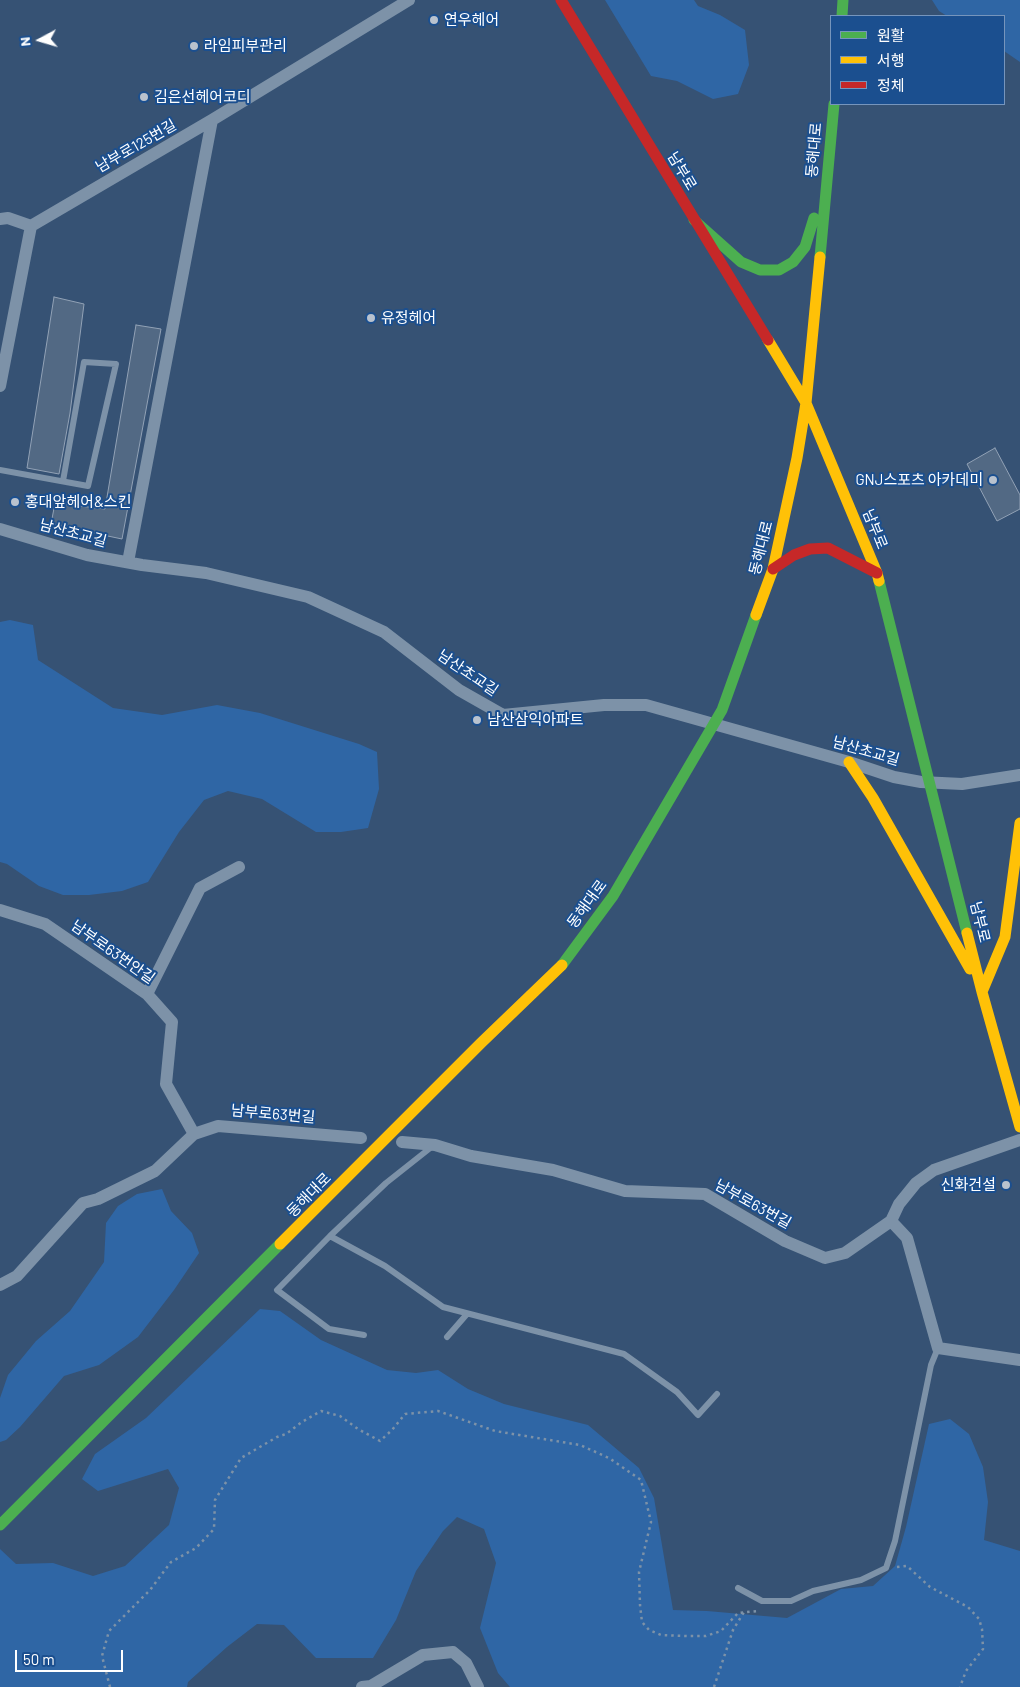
<!DOCTYPE html>
<meta charset="utf-8">
<style>
body{margin:0}
#map{position:relative;width:1020px;height:1687px;overflow:hidden;background:#365274;font-family:Barlow,"Noto Sans KR",sans-serif}
canvas{display:block}
.legend{position:absolute;left:830px;top:15px;width:175px;height:90px;box-sizing:border-box;background:#1b4f8f;border:1px solid #7695bc;margin:0;padding:6px 9px;list-style:none;font-size:15px;color:#fff}
.legend li{display:flex;align-items:center;gap:10px;height:25px}
.legend b{width:25px;border:1px solid #7695bc}
.north{position:absolute;left:15px;top:15px;width:50px;height:50px;-webkit-text-stroke:4px #1b4f8f;paint-order:stroke;rotate:264deg;font-size:14px;font-weight:700;line-height:20px;text-align:center;color:#fff}
.north::after{content:'';display:block;margin:auto;width:18px;height:22px;background:#fff;clip-path:polygon(50% 0,100% 100%,50% 72%,0 100%)}
.scale{position:absolute;left:15px;top:1650px;width:108px;height:22px;box-sizing:border-box;border:2px solid #fff;border-top:0;padding-left:6px;font-size:15px;line-height:18px;white-space:nowrap;color:#fff;-webkit-text-stroke:4px #1b4f8f;paint-order:stroke}
</style>
<div id="map">
<canvas width="1020" height="1687"></canvas>
<ul class="legend">
<li><b style="height:6px;background:#4caf50"></b>원활</li>
<li><b style="height:6px;background:#ffc107"></b>서행</li>
<li><b style="height:6px;background:#c62828"></b>정체</li>
</ul>
<div class="north">N</div>
<div class="scale">50 m</div>
</div>
<script>
const c = document.querySelector('canvas').getContext('2d');
c.lineJoin = 'round';
function paint(path, color) { c.fillStyle = color; c.fill(path, 'evenodd'); }
const shape = rows => new Path2D(rows.map(r => 'M' + r).join(''));
function strokePath(path, color, width, dash) { c.strokeStyle = color; c.lineWidth = width; c.lineCap = dash ? 'butt' : 'round'; c.setLineDash(dash || []); c.stroke(path); }
function drawText(font, color, halo, rows, align = 'center') {
  c.font = font + ' Barlow,"Noto Sans KR",sans-serif'; c.lineWidth = 4; c.setLineDash([]); c.textBaseline = 'middle'; c.strokeStyle = halo; c.fillStyle = color; for (const [text, x, y, turn = 0] of rows) {
    c.save(); c.translate(x, y); c.rotate((+turn || 0) * Math.PI / 180); c.textAlign = isNaN(turn) ? turn : align; if (halo) c.strokeText(text, 0, 0); c.fillText(text, 0, 0); c.restore();
  }
}
paint(shape([
 [605,0,694,0,698,6,720,15,745,30,749,65,738,94,713,99,677,81,651,76],
 [932,0,1020,0,1020,62,1004,51,1004,16,947,16,939,11],
 [10,620,33,625,38,660,113,708,162,715,217,705,260,713,359,744,377,752,379,789,368,828,341,832,316,832,262,799,228,791,204,800,179,832,148,882,122,891,89,895,63,895,39,886,7,864,0,862,0,622],
 [162,1189,171,1211,192,1233,199,1253,174,1290,138,1337,99,1365,64,1376,20,1427,6,1440,0,1442,0,1398,8,1375,36,1341,70,1311,104,1262,106,1223,118,1206,137,1194],
 [260,1309,280,1311,321,1340,387,1370,416,1373,438,1370,468,1389,504,1404,588,1425,639,1468,654,1498,673,1610,707,1611,787,1618,841,1589,873,1586,895,1566,906,1527,929,1424,950,1419,969,1434,983,1467,988,1502,984,1540,1020,1551,1020,1687,510,1687,498,1673,480,1628,496,1563,484,1529,457,1517,443,1531,416,1571,396,1620,373,1658,316,1658,284,1625,257,1624,227,1647,188,1682,187,1687,0,1687,0,1549,16,1564,53,1563,93,1576,125,1566,169,1525,179,1488,168,1469,98,1491,82,1479,95,1454,146,1418]
]), '#2f66a5');
const building = shape([
 [54,297,84,304,70,413,59,474,27,468,54,297],
 [136,325,161,329,122,539,51,524,55,503,105,509,136,325],
 [995,448,1020,495,1020,509,997,521,967,464,995,448]
]);
paint(building, '#526984');
strokePath(building, '#92a2b6', 1);
strokePath(shape([
 [897,1567,907,1566,930,1587,968,1607,979,1619,982,1629,983,1649,966,1671,960,1687],
 [110,1687,102,1656,109,1631,150,1590,171,1562,196,1548,214,1529,215,1500,241,1458,277,1437,286,1434,302,1422,321,1411,340,1416,358,1429,380,1441,392,1430,405,1414,438,1411,495,1431,580,1445,609,1458,641,1480,651,1522,639,1572,640,1605,642,1622,649,1630,661,1635,687,1636,706,1636,721,1631,738,1613,758,1611],
 [714,1687,733,1630,744,1612]
]), '#7d92a8', 2.5, [2.5, 4]);
strokePath(shape([
 [0,470,88,486,116,364,84,362,63,481],
 [434,1145,386,1183,330,1236,385,1266,443,1307,624,1354,677,1392,698,1415,717,1394],
 [330,1236,277,1290,329,1329,364,1335],
 [447,1337,467,1314],
 [738,1588,762,1601,791,1601,813,1591,861,1580,886,1568,895,1541,931,1365,938,1348]
]), '#7d92a8', 6);
strokePath(shape([
 [0,219,8,218,31,226],
 [0,386,31,226,212,120,409,0],
 [0,529,87,555,142,565,206,573,308,597,384,632,459,690,503,715,604,705,646,705,849,762,894,777,921,782,962,784,1020,775],
 [128,562,212,120],
 [0,910,45,924,147,994,172,1022,166,1084,194,1134],
 [147,994,200,888,239,867],
 [402,1142,435,1145,471,1156,553,1170,625,1191,705,1194,785,1241,825,1258,845,1253,891,1221,899,1204,916,1183,934,1170,1020,1140],
 [891,1221,907,1238,938,1348,1020,1360],
 [0,1285,17,1276,83,1203,98,1199,155,1171,194,1134,218,1126,361,1138],
 [362,1687,371,1686,423,1655,453,1652,466,1663,478,1687]
]), '#7d92a8', 12);
strokePath(shape([
 [842,16,843,0],
 [694,220,741,262,760,270,779,270,793,262,805,247,814,218],
 [820,257,834,104],
 [879,581,967,933],
 [562,965,613,896,722,710,756,615],
 [0,1525,280,1244]
]), '#4caf50', 11);
strokePath(shape([
 [768,340,806,403,877,573,879,581],
 [756,615,773,569,797,458,806,403,820,257],
 [849,762,873,798,970,969],
 [967,933,982,992,1020,1127],
 [982,992,1005,937,1020,823],
 [280,1244,481,1043,562,965]
]), '#ffc107', 11);
strokePath(shape([
 [561,0,768,340],
 [773,569,794,555,810,549,828,548,877,573]
]), '#c62828', 11);
for (const [x, y, r, color] of [
 [434,20,5,"#b9c2ce"],
 [194,46,5,"#b9c2ce"],
 [144,97,5,"#b9c2ce"],
 [371,318,5,"#b9c2ce"],
 [993,480,5,"#b9c2ce"],
 [15,502,5,"#b9c2ce"],
 [477,720,5,"#b9c2ce"],
 [1006,1185,5,"#b9c2ce"]
]) { const dot = new Path2D(); dot.arc(x, y, r, 0, 2 * Math.PI); c.fillStyle = color; c.fill(dot); strokePath(dot, '#1b4f8f', 2); }
drawText('15px', '#fff', '#1b4f8f', [
 ["연우헤어",444,20],
 ["라임피부관리",204,46],
 ["김은선헤어코디",154,97],
 ["유정헤어",381,318],
 ["GNJ스포츠 아카데미",983,480,"right"],
 ["홍대앞헤어&스킨",25,502],
 ["남산삼익아파트",487,720],
 ["신화건설",996,1185,"right"]
], 'left');
drawText('15px', '#fff', '#1b4f8f', [
 ["남부로125번길",136,146,-30],
 ["동해대로",814,150,-85],
 ["남부로",682,171,59],
 ["남부로",875,529,68],
 ["남산초교길",73,533,15],
 ["동해대로",761,548,-76],
 ["남산초교길",468,673,34],
 ["남산초교길",866,751,16],
 ["동해대로",587,904,-54],
 ["남부로",980,922,76],
 ["남부로63번안길",113,952,35],
 ["남부로63번길",273,1114,5],
 ["동해대로",309,1195,-45],
 ["남부로63번길",753,1204,29]
]);
</script>
